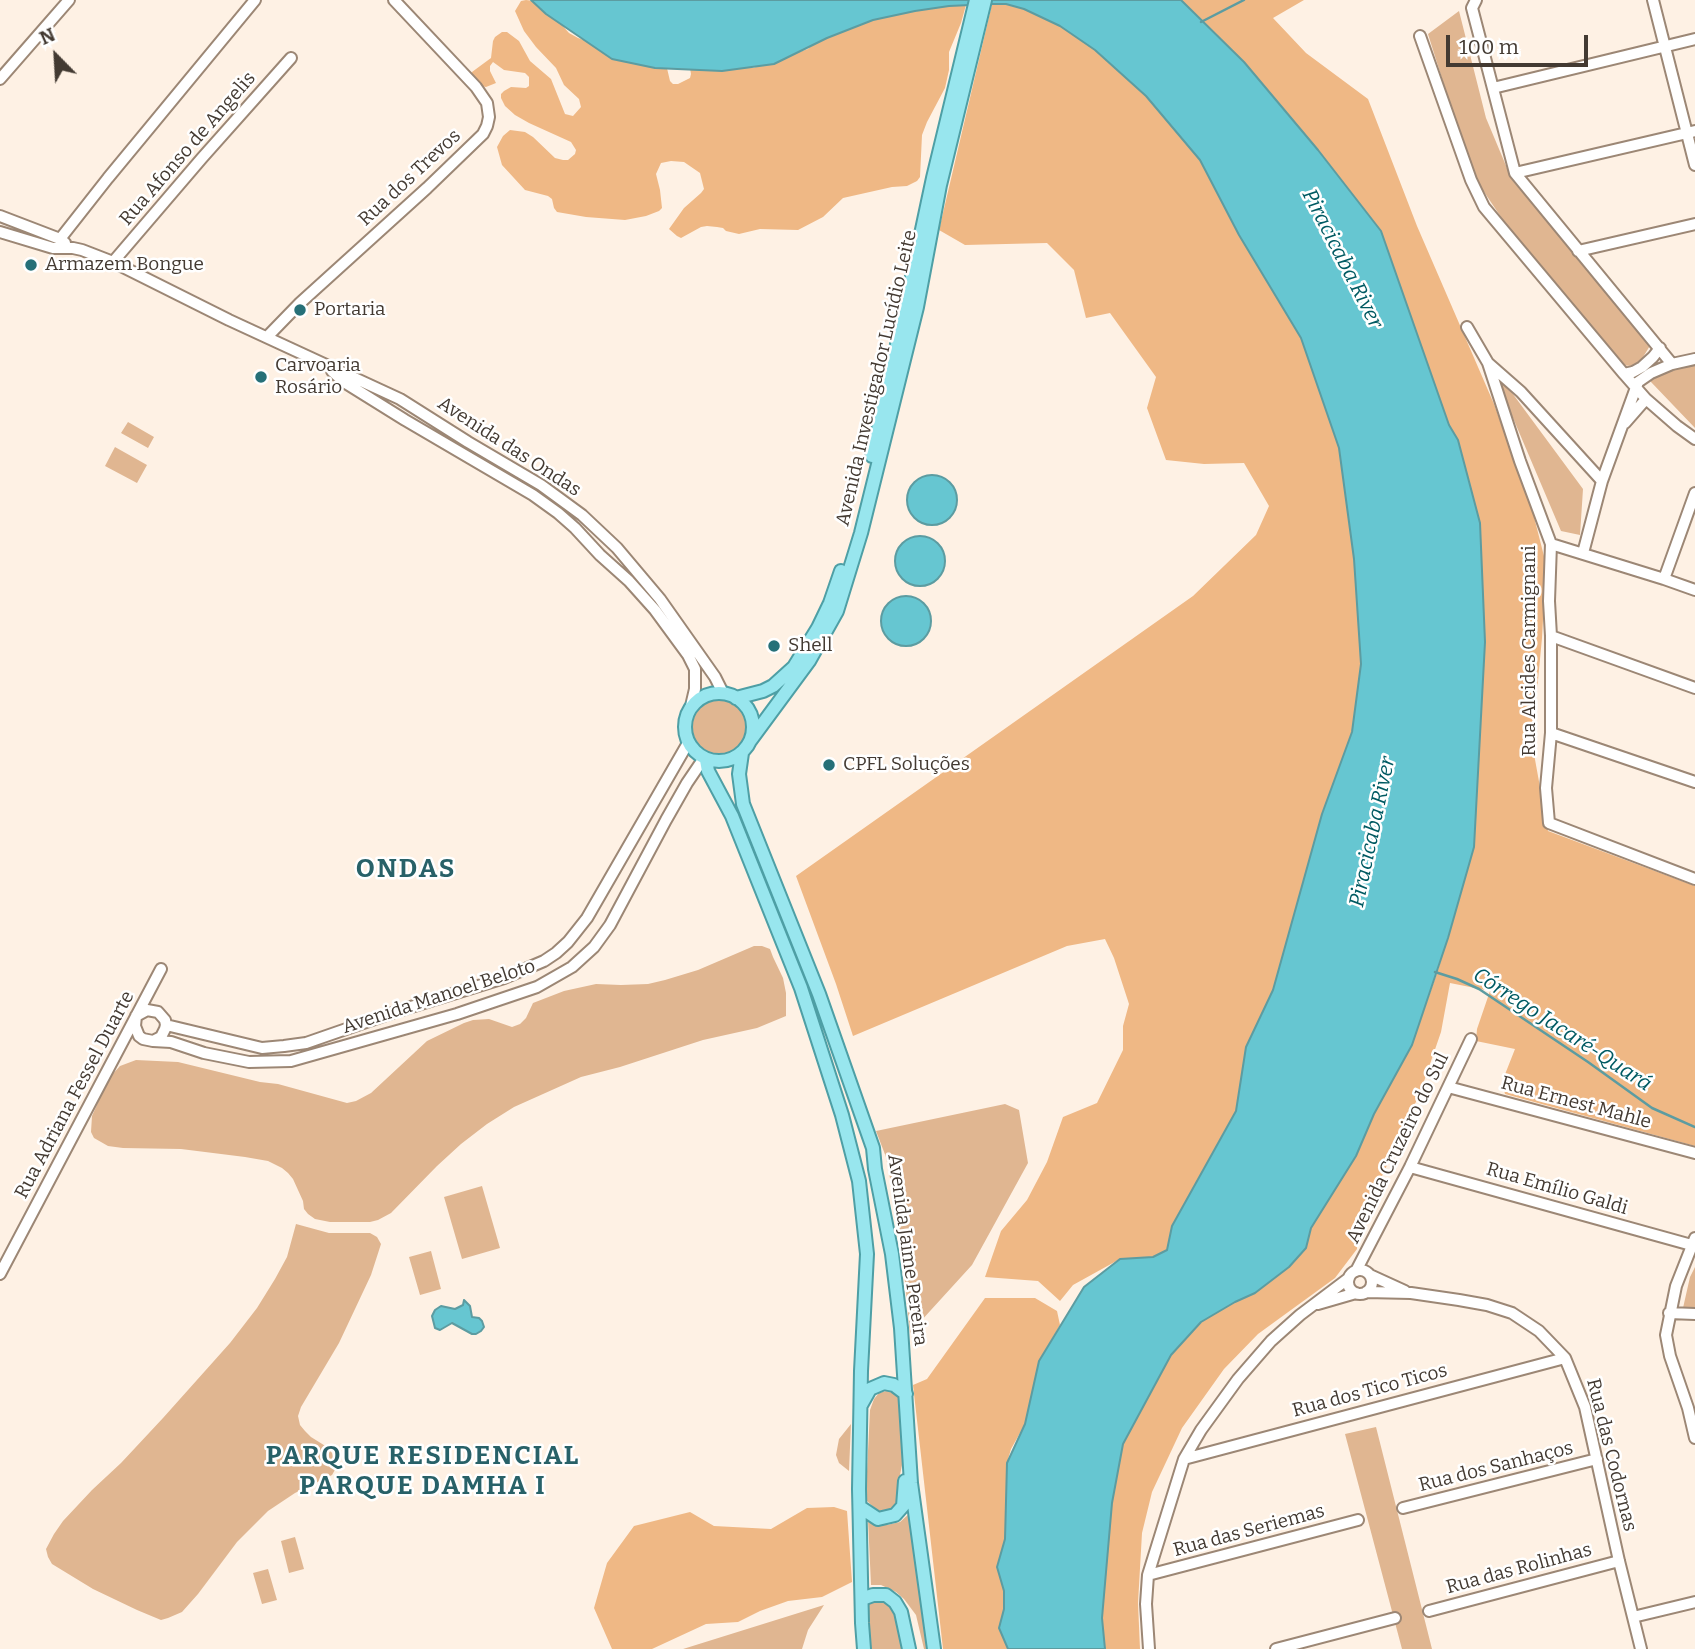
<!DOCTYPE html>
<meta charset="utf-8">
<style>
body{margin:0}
#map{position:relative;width:1695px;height:1649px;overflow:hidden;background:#fef1e4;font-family:Bitter,serif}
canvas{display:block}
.north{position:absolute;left:21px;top:21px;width:70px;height:70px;-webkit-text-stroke:5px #fff;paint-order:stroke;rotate:336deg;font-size:19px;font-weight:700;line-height:28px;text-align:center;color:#433a32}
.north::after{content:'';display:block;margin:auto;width:24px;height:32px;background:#433a32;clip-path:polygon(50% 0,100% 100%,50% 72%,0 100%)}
.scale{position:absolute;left:1446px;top:35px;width:142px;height:32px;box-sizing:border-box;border:4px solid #433a32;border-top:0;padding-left:9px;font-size:21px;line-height:24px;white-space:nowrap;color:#433a32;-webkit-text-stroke:5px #fff;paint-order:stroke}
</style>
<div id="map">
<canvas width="1695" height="1649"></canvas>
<div class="north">N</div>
<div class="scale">100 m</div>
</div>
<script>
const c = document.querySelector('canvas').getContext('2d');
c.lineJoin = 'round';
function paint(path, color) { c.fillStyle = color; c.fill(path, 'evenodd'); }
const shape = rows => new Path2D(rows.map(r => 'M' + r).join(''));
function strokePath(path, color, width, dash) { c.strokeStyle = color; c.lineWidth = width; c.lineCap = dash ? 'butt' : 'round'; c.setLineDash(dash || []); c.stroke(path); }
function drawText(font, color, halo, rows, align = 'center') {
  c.font = font + ' Bitter,serif'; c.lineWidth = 5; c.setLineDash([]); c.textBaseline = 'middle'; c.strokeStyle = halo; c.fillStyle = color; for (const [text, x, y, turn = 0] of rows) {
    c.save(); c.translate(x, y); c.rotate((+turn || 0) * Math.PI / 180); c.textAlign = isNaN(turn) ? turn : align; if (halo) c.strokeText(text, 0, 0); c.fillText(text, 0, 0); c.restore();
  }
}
paint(shape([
 [1459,11,1486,118,1512,180,1651,344,1640,362,1631,366,1620,365,1505,223,1474,177,1461,139,1428,34],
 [1695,362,1695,428,1651,382,1651,379,1673,367],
 [1504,382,1583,489,1580,535,1561,531,1499,385],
 [128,422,154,437,148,448,121,433],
 [115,447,147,465,137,483,105,466],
 '689 727a29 29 0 1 1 58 0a29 29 0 1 1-58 0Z',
 [754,946,762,946,770,949,773,957,783,978,786,993,786,1016,757,1028,703,1040,620,1067,581,1077,514,1107,487,1124,461,1144,437,1166,391,1213,378,1220,370,1222,330,1222,315,1219,308,1214,304,1209,303,1201,293,1179,288,1173,282,1168,268,1161,245,1157,181,1149,123,1148,108,1146,94,1138,91,1132,92,1116,109,1078,120,1066,136,1060,178,1062,260,1082,278,1084,347,1103,356,1101,371,1093,427,1041,464,1023,473,1020,489,1019,512,1027,520,1024,526,1018,533,1003,564,991,596,984,621,985,648,984,665,980,698,970],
 [1005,1104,1019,1110,1028,1163,972,1265,910,1333,900,1231,886,1157,876,1131],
 [482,1186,500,1248,462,1259,444,1197],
 [296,1224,329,1233,370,1233,377,1237,381,1244,371,1275,339,1343,301,1407,298,1416,300,1425,305,1431,311,1437,327,1447,332,1453,336,1468,332,1475,295,1493,268,1511,237,1542,198,1594,182,1612,168,1618,161,1620,137,1610,93,1589,52,1564,48,1557,46,1549,54,1534,63,1521,92,1490,121,1463,163,1418,230,1343,257,1308,275,1279,287,1257],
 [431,1251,441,1289,420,1295,409,1257],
 [1695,1267,1695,1308,1683,1308,1690,1277],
 [886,1391,893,1392,899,1396,904,1455,899,1480,899,1498,895,1507,886,1511,878,1511,867,1501,866,1492,870,1410,874,1399,879,1393],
 [851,1424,849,1471,839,1463,836,1455,839,1439],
 [1376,1427,1432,1649,1402,1649,1345,1434],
 [910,1513,928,1649,924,1649,916,1615,904,1599,896,1592,881,1585,871,1585,868,1520,874,1524,887,1525,900,1522],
 [295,1537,304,1569,289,1573,281,1541],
 [268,1569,277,1600,262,1604,253,1573],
 [871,1599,885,1601,891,1605,896,1618,903,1649,871,1649,866,1610,867,1603],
 [824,1605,808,1630,802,1649,683,1649]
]), '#e0b691');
paint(shape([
 [526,0,534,1,553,15,569,33,578,38,600,46,666,64,670,81,673,84,678,84,690,78,691,74,690,68,753,68,808,49,813,43,880,10,966,5,961,23,949,52,949,70,945,88,927,122,922,135,920,177,917,181,907,186,892,187,843,198,823,217,798,230,760,229,739,234,726,231,723,228,717,227,707,226,701,227,681,238,677,236,669,229,684,208,701,193,704,189,700,173,684,162,671,161,661,163,656,174,660,190,662,208,659,211,646,216,625,220,586,217,557,212,554,208,552,199,548,196,525,190,502,165,497,147,503,136,510,130,525,132,533,137,555,158,563,160,568,160,575,154,576,150,571,142,529,123,515,115,505,106,501,98,501,94,504,91,511,87,526,88,529,86,529,77,525,73,504,70,493,62,490,66,490,71,496,83,486,87,481,86,472,77,472,72,476,69,491,58,493,41,495,37,502,32,507,32,519,41,530,61,551,79,565,114,573,116,581,107,579,99,564,85,556,68,536,47,524,31,515,11,521,1],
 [1181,0,1304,0,1273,18,1306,53,1368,99,1417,226,1494,404,1532,509,1546,564,1542,638,1532,743,1548,831,1695,886,1695,1146,1505,1094,1502,1082,1515,1049,1476,1041,1477,1029,1490,991,1450,983,1441,1032,1420,1093,1377,1187,1355,1218,1357,1249,1335,1278,1258,1334,1224,1369,1182,1428,1152,1492,1142,1533,1138,1603,1140,1649,1105,1649,1102,1618,1112,1503,1123,1444,1171,1355,1201,1322,1235,1302,1255,1293,1289,1267,1306,1248,1310,1228,1356,1156,1374,1114,1412,1045,1438,970,1474,847,1478,745,1458,440,1449,425,1381,231,1318,150,1244,62],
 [992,4,1006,4,1024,9,1060,26,1095,50,1146,96,1200,160,1239,235,1301,338,1339,448,1354,559,1361,664,1352,732,1322,814,1272,994,1246,1047,1236,1111,1172,1226,1168,1250,1153,1257,1120,1259,1073,1285,1060,1301,1038,1281,985,1277,1001,1231,1027,1200,1047,1162,1063,1117,1097,1103,1123,1050,1123,1026,1129,1004,1114,958,1105,939,1067,946,853,1036,836,984,796,876,1193,596,1256,535,1269,506,1244,463,1204,464,1166,460,1147,408,1156,377,1110,313,1086,318,1074,270,1047,243,965,245,939,230],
 [985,1298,1035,1298,1057,1311,1060,1325,1039,1361,1025,1424,1011,1449,1007,1463,1005,1539,997,1567,1005,1590,1004,1609,999,1628,1008,1649,943,1649,913,1385,927,1379],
 [834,1507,847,1511,852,1582,822,1597,788,1601,760,1611,738,1622,706,1624,652,1649,612,1649,594,1608,607,1563,634,1526,690,1512,714,1526,771,1529,807,1508]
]), '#efb885');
const water = shape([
 [531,0,1181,0,1244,62,1318,150,1381,231,1449,425,1458,440,1480,523,1485,642,1474,847,1448,938,1412,1045,1374,1114,1356,1156,1311,1228,1306,1248,1289,1267,1255,1293,1235,1302,1201,1322,1171,1355,1123,1444,1112,1503,1102,1618,1105,1649,1008,1649,999,1628,1004,1609,1004,1591,997,1567,1005,1539,1007,1463,1025,1424,1039,1361,1084,1287,1120,1259,1153,1257,1167,1250,1172,1226,1236,1111,1246,1047,1273,990,1322,814,1352,732,1361,664,1354,559,1339,448,1301,338,1239,235,1200,160,1146,96,1095,50,1060,26,1024,9,1006,4,992,4,949,6,915,11,873,20,827,38,774,64,722,71,655,68,612,59,546,14,531,0],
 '907 500a25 25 0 1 1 50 0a25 25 0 1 1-50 0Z',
 '895 561a25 25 0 1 1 50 0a25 25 0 1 1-50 0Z',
 '881 621a25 25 0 1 1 50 0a25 25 0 1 1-50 0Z',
 [464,1300,470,1306,472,1317,479,1318,482,1321,484,1327,481,1331,476,1334,472,1334,452,1323,440,1330,435,1328,432,1316,435,1310,441,1306,455,1309,463,1305,464,1300]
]);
paint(water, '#66c6d1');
strokePath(water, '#5c9ca1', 2);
strokePath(shape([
 [1201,22,1244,0],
 [1435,972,1457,979,1479,989,1588,1062,1652,1108,1695,1127]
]), '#5c9ca1', 2.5);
const minor = shape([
 [1476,0,1472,8,1515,173,1672,364],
 [1653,0,1695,165],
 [1420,36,1471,180,1484,207,1624,374,1646,399,1677,426,1695,439],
 [0,79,69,0],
 [1493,88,1695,39],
 [1515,173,1695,131],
 [0,216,60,239,65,243],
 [0,232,53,248,73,248,82,250,113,262,229,320,400,399,468,442,541,485,582,515,617,548,660,599,715,677,723,693],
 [60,239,108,178,255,0],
 [1578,251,1695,224],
 [113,262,202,158,291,58],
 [1467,327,1488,363,1520,461,1551,544,1549,601,1551,636,1551,733,1546,788,1549,823,1695,879],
 [267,337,300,303,427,188,483,134,487,126,489,117,487,103,476,87,394,0],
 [1488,363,1521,392,1602,481],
 [332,371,344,382,405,420,533,495,558,513,575,528,600,555,629,581,655,610,688,655,695,669,695,689,691,706],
 [1624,374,1633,372,1642,367,1653,357,1660,348],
 [1625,423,1646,399],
 [1551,544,1664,579,1695,590],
 [1583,553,1602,481,1638,382,1651,373,1672,364,1695,359],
 [1664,579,1695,493],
 [1551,636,1695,688],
 [1551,733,1695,782],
 [147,1010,158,1012,165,1020,166,1025,165,1029,161,1037,153,1041,143,1039,139,1036,135,1026,136,1016,147,1010],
 [166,1025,262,1048,284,1046,306,1043,398,1011,504,978,544,961,556,953,568,942,587,918,688,743],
 [153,1041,171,1042,204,1053,249,1062,291,1061,457,1014,537,987,572,967,594,947,610,925,666,820,687,783,704,758],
 [1448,1087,1695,1153],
 [1410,1167,1695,1246],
 [1695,1238,1676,1286,1666,1335,1670,1356,1688,1408,1695,1438],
 '1348 1282a12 12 0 1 1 24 0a12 12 0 1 1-24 0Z',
 [1356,1271,1410,1167,1471,1039],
 [0,1274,161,969],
 [1370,1275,1405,1291],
 [1366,1292,1411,1293,1459,1300,1487,1305,1512,1313,1539,1331,1565,1358,1585,1407,1619,1561,1641,1649],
 [1318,1304,1356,1293],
 [1669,1313,1695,1314],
 [1184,1459,1565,1358],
 [1403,1508,1597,1459],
 [1148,1575,1358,1520],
 [1429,1611,1619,1561],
 [1633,1617,1695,1602],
 [1149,1649,1146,1604,1148,1575,1184,1459,1201,1430,1238,1379,1271,1341,1300,1315,1349,1278],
 [1276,1649,1395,1618]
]);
const major = shape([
 [872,456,907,300,933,178,976,0],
 '685 727a34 34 0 1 1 68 0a34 34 0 1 1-68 0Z',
 [736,698,763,691,773,686,794,667,818,628,830,603,841,571],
 [750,741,809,661,837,611,861,533,917,307,940,185,985,0],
 [742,753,739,774,743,804,819,994,873,1148,875,1169,892,1254,901,1328,911,1483,934,1649],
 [706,760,708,771,732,816,801,988,842,1115,859,1181,867,1254,861,1371,859,1489,862,1623,864,1649],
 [861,1405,870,1389,884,1383,894,1385,906,1394],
 [860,1507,878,1519,895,1515,903,1506,905,1481],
 [862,1599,873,1595,886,1595,895,1602,901,1612,909,1649]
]);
strokePath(minor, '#9c8775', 14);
strokePath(major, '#4e9fa5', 16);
strokePath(minor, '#fff', 10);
strokePath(major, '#98e6ee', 12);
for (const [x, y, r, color] of [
 [31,265,7,"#267078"],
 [300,310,7,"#267078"],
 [261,377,7,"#267078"],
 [774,646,7,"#267078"],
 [829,765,7,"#267078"]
]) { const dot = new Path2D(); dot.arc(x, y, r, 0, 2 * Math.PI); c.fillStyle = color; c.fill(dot); strokePath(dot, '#fff', 2.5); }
drawText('19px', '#433a32', '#fff', [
 ["Rua Afonso de Angelis",188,149,-49],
 ["Rua dos Trevos",410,178,-43],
 ["Avenida Investigador Lucídio Leite",877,378,-77],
 ["Avenida das Ondas",509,447,33],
 ["Rua Alcides Carmignani",1530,651,-90],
 ["Avenida Manoel Beloto",439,997,-18],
 ["Rua Adriana Fessel Duarte",75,1095,-62],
 ["Rua Ernest Mahle",1576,1103,15],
 ["Avenida Cruzeiro do Sul",1398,1148,-64],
 ["Rua Emílio Galdi",1557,1189,16],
 ["Avenida Jaime Pereira",907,1250,82],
 ["Rua dos Tico Ticos",1370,1391,-15],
 ["Rua das Codornas",1611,1455,76],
 ["Rua dos Sanhaços",1496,1467,-14],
 ["Rua das Seriemas",1249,1531,-15],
 ["Rua das Rolinhas",1519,1569,-15]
]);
drawText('19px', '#433a32', '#fff', [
 ["Armazem Bongue",45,265],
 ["Portaria",314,310],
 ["Carvoaria",275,366],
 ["Rosário",275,388],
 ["Shell",788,646],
 ["CPFL Soluções",843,765]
], 'left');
drawText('italic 21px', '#005a62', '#fff', [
 ["Piracicaba River",1342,259,63],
 ["Piracicaba River",1373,832,-78],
 ["Córrego Jacaré-Quará",1562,1030,33]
]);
c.letterSpacing = '2px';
drawText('bold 26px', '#286168', '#fff', [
 ["ONDAS",406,870],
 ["PARQUE RESIDENCIAL",423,1457],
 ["PARQUE DAMHA I",423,1487]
]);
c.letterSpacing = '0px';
</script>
